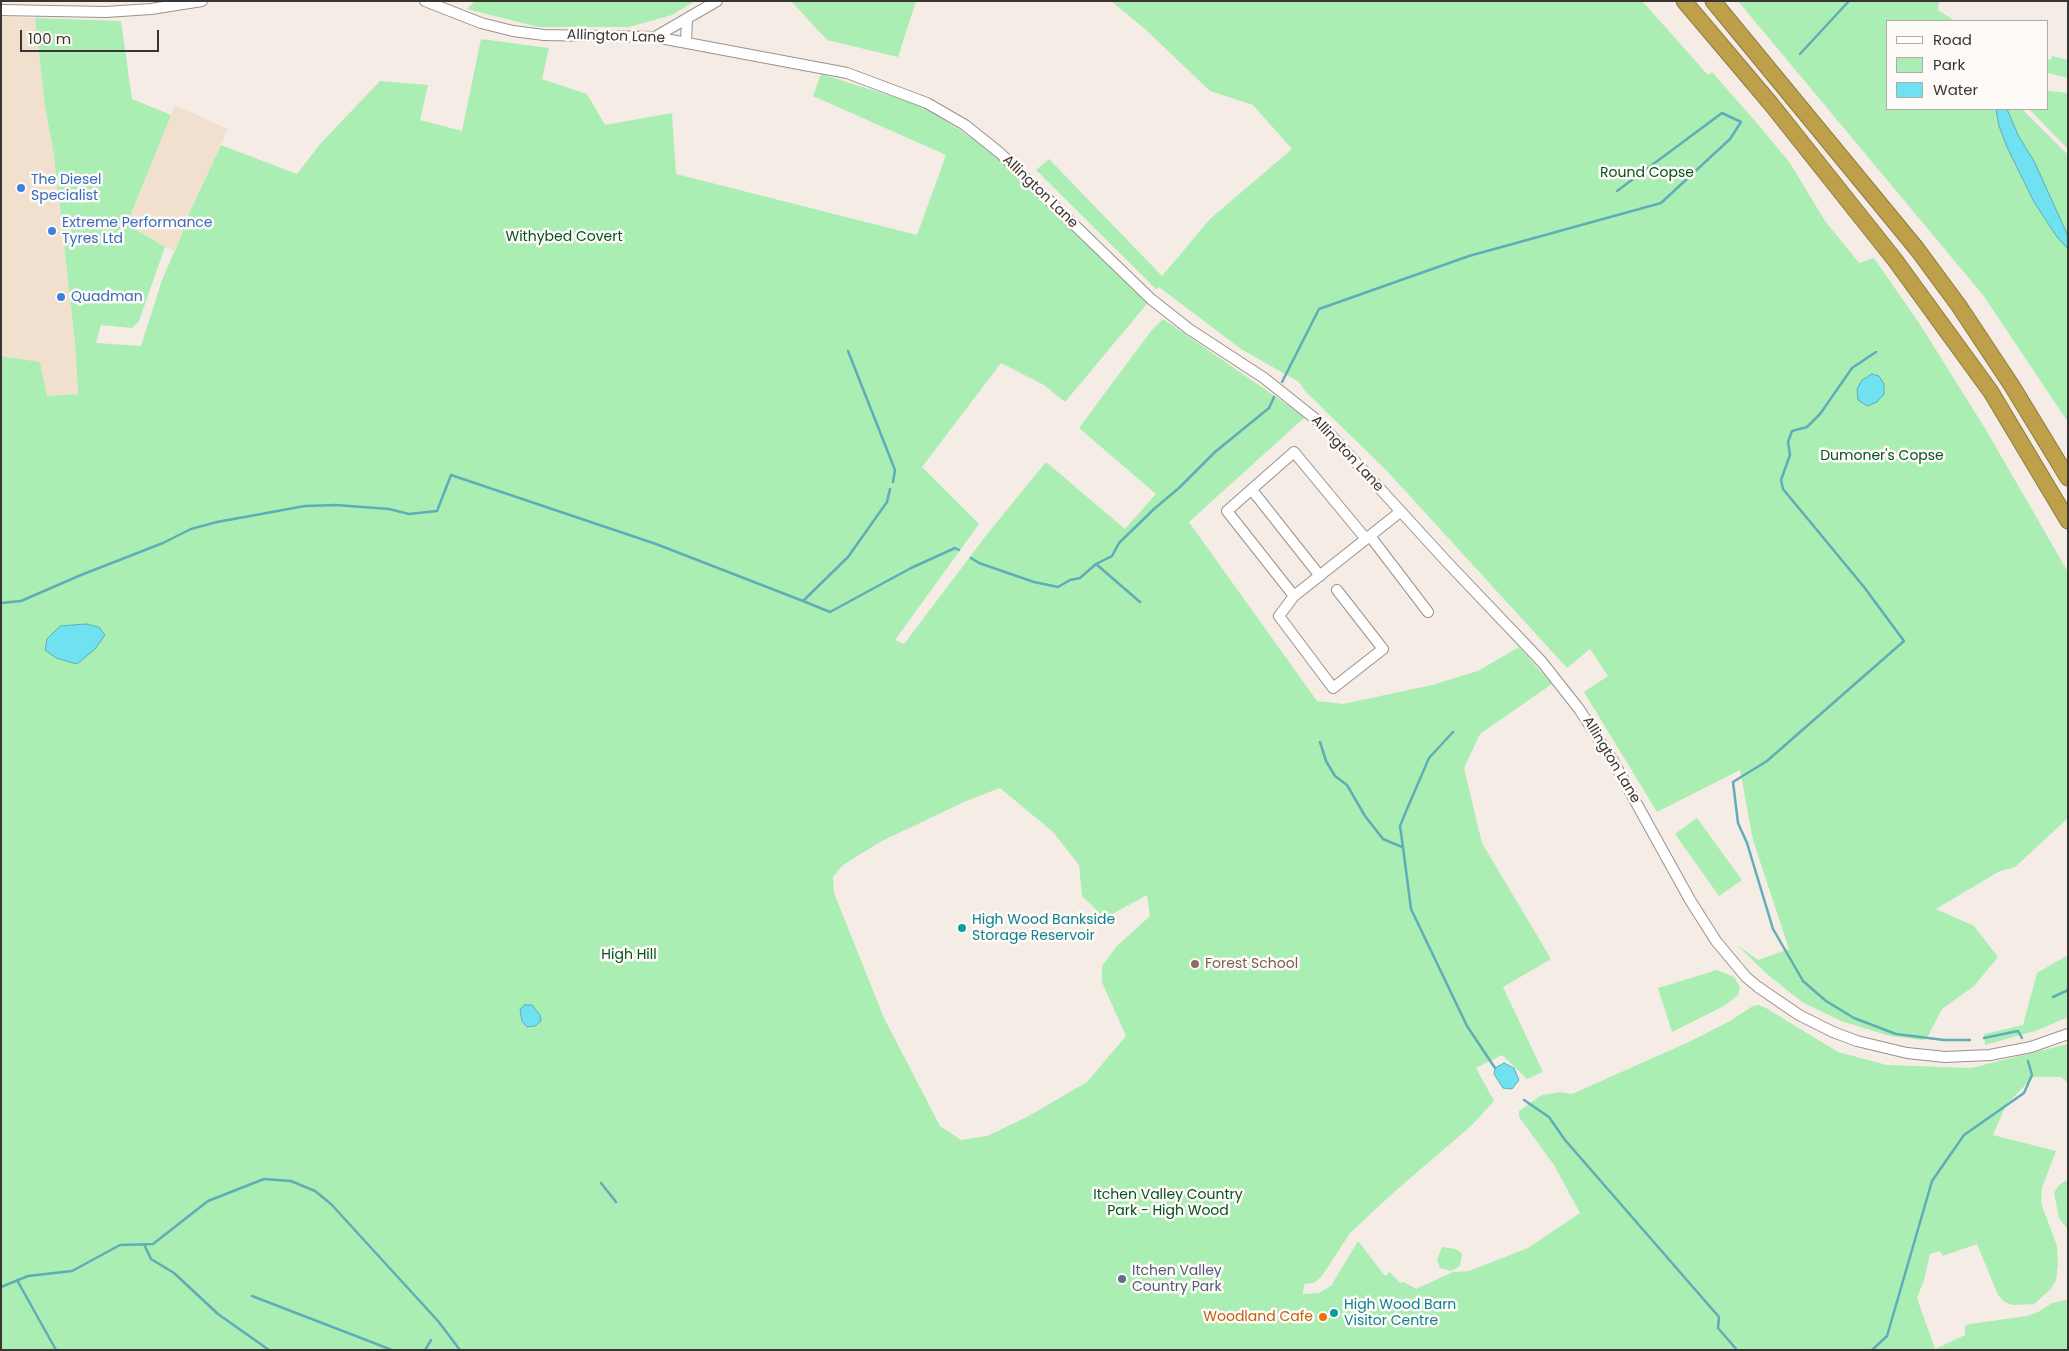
<!DOCTYPE html>
<style>
body{margin:0}
#map{position:relative;width:2069px;height:1351px;overflow:hidden;background:#f5ece5;font-family:Poppins,sans-serif}
canvas{display:block}
.frame{position:absolute;inset:0;border:2px solid #393533;pointer-events:none}
.legend{position:absolute;left:1886px;top:20px;width:162px;height:90px;box-sizing:border-box;background:#fefaf7;border:1px solid #afaba9;margin:0;padding:6px 9px;list-style:none;font-size:15px;color:#393533}
.legend li{display:flex;align-items:center;gap:10px;height:25px}
.legend b{width:25px;border:1px solid #afaba9}
.scale{position:absolute;left:20px;top:30px;width:139px;height:22px;box-sizing:border-box;border:2px solid #393533;border-top:0;padding-left:6px;font-size:15px;line-height:18px;white-space:nowrap;color:#393533;-webkit-text-stroke:4px #fefaf7;paint-order:stroke}
</style>
<div id="map">
<canvas width="2069" height="1351"></canvas>
<div class="frame"></div>
<ul class="legend">
<li><b style="height:6px;background:#fff"></b>Road</li>
<li><b style="height:14px;background:#aaeeb3"></b>Park</li>
<li><b style="height:14px;background:#6fe1f1"></b>Water</li>
</ul>
<div class="scale">100 m</div>
</div>
<script>
const c = document.querySelector('canvas').getContext('2d');
c.lineJoin = 'round';
function paint(path, color) { c.fillStyle = color; c.fill(path, 'evenodd'); }
const shape = rows => new Path2D(rows.map(r => 'M' + r).join(''));
function strokePath(path, color, width, dash) { c.strokeStyle = color; c.lineWidth = width; c.lineCap = dash ? 'butt' : 'round'; c.setLineDash(dash || []); c.stroke(path); }
function drawText(font, color, halo, rows, align = 'center') {
  c.font = font + ' Poppins,sans-serif'; c.lineWidth = 5; c.setLineDash([]); c.textBaseline = 'middle'; c.strokeStyle = halo; c.fillStyle = color; for (const [text, x, y, turn = 0] of rows) {
    c.save(); c.translate(x, y); c.rotate((+turn || 0) * Math.PI / 180); c.textAlign = isNaN(turn) ? turn : align; if (halo) c.strokeText(text, 0, 0); c.fillText(text, 0, 0); c.restore();
  }
}
paint(shape([
 [1,17,35,18,45,106,54,155,75,342,78,394,46,396,40,362,1,356],
 [175,105,228,129,183,225,183,232,174,251,165,247,127,224]
]), '#f2e0cf');
paint(shape([
 [475,1,695,1,672,15,629,27,538,27,467,9],
 [791,1,916,1,898,57,827,40],
 [1111,1,1642,1,1708,75,1712,72,1756,122,1790,163,1825,221,1859,263,1874,258,1921,326,1986,430,2068,572,2068,818,2015,867,1998,872,1936,909,1974,926,1998,957,1974,986,1942,1009,1927,1038,1923,1040,1890,1036,1841,1021,1802,1002,1767,974,1737,945,1758,960,1789,949,1753,840,1740,770,1657,812,1584,692,1608,676,1590,649,1567,668,1387,471,1305,391,1299,382,1241,349,1159,287,1156,289,1036,170,1049,159,1162,276,1210,219,1292,149,1253,105,1210,91,1145,29],
 [1738,1,1939,1,1938,10,1955,21,1888,21,1888,109,2022,109,2068,155,2068,422,1983,295],
 [35,18,121,21,132,99,171,115,127,224,165,247,139,321,132,328,101,325,96,343,141,346,162,280,183,232,183,226,221,145,297,174,321,143,380,81,428,85,420,120,462,131,481,39,549,48,542,79,587,94,605,125,672,113,676,174,917,235,946,155,813,96,821,74,923,106,999,156,1151,299,1065,402,1044,385,1001,363,922,467,979,524,895,640,904,644,988,533,1046,462,1125,529,1156,494,1079,428,1151,331,1163,319,1305,417,1189,522,1317,701,1343,704,1432,685,1478,671,1519,647,1552,684,1480,734,1464,768,1482,843,1551,959,1503,987,1543,1072,1527,1079,1502,1055,1476,1068,1494,1101,1472,1125,1392,1194,1350,1233,1322,1276,1314,1283,1304,1284,1303,1294,1319,1293,1331,1286,1358,1241,1385,1276,1390,1272,1400,1283,1404,1282,1416,1289,1453,1272,1469,1271,1528,1248,1580,1213,1554,1165,1519,1117,1519,1111,1542,1095,1560,1092,1572,1094,1691,1041,1730,1021,1753,1006,1758,1005,1766,1008,1838,1052,1887,1065,1971,1068,2068,1044,2068,1083,2061,1077,2033,1077,2006,1105,1993,1135,2056,1151,2042,1188,2041,1203,2057,1246,2058,1264,2056,1280,2051,1289,2034,1304,2012,1305,2005,1302,1998,1295,1977,1244,1943,1256,1940,1251,1930,1254,1924,1280,1917,1298,1935,1349,1965,1335,1965,1326,1970,1324,2027,1316,2038,1312,2052,1303,2066,1300,2068,1302,2068,1350,1,1350,1,356,40,362,47,396,78,394,75,342,54,155,45,106],
 [1000,788,1053,832,1079,865,1082,896,1105,918,1147,895,1150,916,1117,946,1102,966,1102,982,1126,1036,1087,1082,1027,1117,987,1136,961,1140,940,1126,884,1018,834,893,833,877,843,865,880,842,966,801],
 [2052,56,2068,60,2068,78,2048,73,2048,59,2051,60],
 [2048,91,2068,93,2068,149,2029,109,2048,109],
 [1697,818,1742,880,1719,896,1675,834],
 [2068,955,2068,1017,2038,1030,1985,1045,1984,1034,2023,1025,2037,973],
 [1717,970,1734,977,1740,987,1738,995,1724,1006,1672,1032,1658,988],
 [2068,1179,2068,1230,2059,1218,2054,1193,2059,1185],
 [1442,1247,1456,1249,1462,1254,1460,1266,1451,1271,1440,1268,1437,1259]
]), '#aaeeb3');
const water = shape([
 [1996,109,2007,109,2018,135,2035,163,2068,236,2068,249,2057,237,2034,202,2007,147,1999,126,1996,109],
 [1872,374,1879,376,1884,384,1884,394,1877,402,1867,406,1858,400,1857,389,1862,380,1872,374],
 [86,624,99,627,105,635,95,649,77,664,56,658,45,650,47,639,60,626,86,624],
 [525,1005,532,1005,540,1015,541,1021,535,1026,527,1027,522,1021,520,1009,525,1005],
 [1504,1063,1514,1068,1519,1080,1512,1089,1503,1088,1494,1074,1495,1068,1504,1063]
]);
paint(water, '#6fe1f1');
strokePath(water, '#5fadb8', 1);
strokePath(shape([
 [1800,54,1849,1],
 [848,351,895,470,893,482],
 [1876,352,1852,368,1820,414,1807,427,1792,431,1788,442,1790,455,1781,480,1783,489,1864,587,1904,641,1767,761,1733,782,1738,823,1747,843,1773,929,1803,981,1826,1001,1854,1018,1896,1034,1944,1040,1970,1040],
 [1282,382,1319,309,1469,256,1661,203,1730,139,1741,122,1722,113,1617,191],
 [971,558,979,563,1034,582,1058,587,1070,580,1080,578,1096,564,1112,556,1119,543,1154,509,1179,488,1215,452,1269,408,1274,397],
 [1096,564,1140,602],
 [803,601,830,612,911,568,955,548,959,550],
 [1,603,21,601,81,575,163,543,191,529,217,522,305,506,336,505,389,509,409,514,437,511,451,475,656,544,803,601,848,557,887,502,890,489],
 [1453,732,1429,758,1407,809,1400,826,1403,847,1411,909,1467,1026,1495,1068],
 [1320,742,1326,761,1335,776,1347,785,1365,816,1383,839,1402,847],
 [2053,997,2068,990],
 [1984,1038,2018,1031,2022,1038],
 [1524,1100,1549,1117,1565,1140,1719,1317,1718,1328,1737,1350],
 [601,1183,616,1202],
 [144,1244,151,1259,174,1273,218,1314,269,1350],
 [17,1280,56,1350],
 [1,1287,28,1276,72,1271,120,1245,153,1244,208,1201,264,1179,291,1181,315,1191,331,1204,438,1321,460,1350],
 [252,1296,392,1350],
 [425,1350,431,1340],
 [1872,1350,1887,1336,1932,1181,1964,1135,2024,1093,2032,1075,2028,1061]
]), '#5fadb8', 2.5);
const minor = shape([
 [425,1,481,23,513,31,544,35,655,37,847,73,927,103,965,125,1000,153,1151,299,1189,329,1264,378,1318,421,1447,562,1542,662,1579,709,1613,761,1690,900,1716,941,1746,977,1758,987,1799,1015,1833,1032,1857,1041,1907,1053,1945,1057,1990,1055,2031,1047,2068,1034],
 [1,10,106,12,151,9,202,1],
 [655,37,717,1],
 [686,42,687,19],
 [1252,490,1320,576],
 [1370,536,1428,612],
 [1337,590,1383,649,1333,688,1279,616,1294,596,1400,512],
 [1294,596,1227,511,1294,452,1366,539]
]);
const highway = shape([
 [1684,1,1771,104,1895,260,1991,392,2068,521],
 [1713,1,1917,249,1959,306,2012,386,2068,478]
]);
strokePath(minor, '#9a928c', 12);
strokePath(highway, '#8f7b41', 17);
strokePath(minor, '#fff', 10);
strokePath(highway, '#bda049', 15);
for (const [x, y, r, color] of [
 [21,188,5,"#3f7fe0"],
 [52,231,5,"#3f7fe0"],
 [61,297,5,"#3f7fe0"],
 [962,928,5,"#0f9aa8"],
 [1195,964,5,"#8d6e63"],
 [1122,1279,5,"#5c6f8a"],
 [1334,1313,5,"#0f9aa8"],
 [1323,1317,5,"#e8710a"]
]) { const dot = new Path2D(); dot.arc(x, y, r, 0, 2 * Math.PI); c.fillStyle = color; c.fill(dot); strokePath(dot, '#fefaf7', 2); }
drawText('14px', '#393533', '#fefaf7', [
 ["Allington Lane",616,37,2],
 ["Allington Lane",1040,192,44],
 ["Allington Lane",1347,454,47],
 ["Allington Lane",1611,760,59]
]);
drawText('14px', '#04521e', '#fefaf7', [
 ["Round Copse",1647,173],
 ["Withybed Covert",564,237],
 ["Dumoner's Copse",1882,456],
 ["High Hill",629,955],
 ["Itchen Valley Country",1168,1195],
 ["Park - High Wood",1168,1211]
]);
drawText('14px', '#366cbe', '#fefaf7', [
 ["The Diesel",31,180],
 ["Specialist",31,196],
 ["Extreme Performance",62,223],
 ["Tyres Ltd",62,239],
 ["Quadman",71,297]
], 'left');
drawText('14px', '#0d838f', '#fefaf7', [
 ["High Wood Bankside",972,920],
 ["Storage Reservoir",972,936],
 ["High Wood Barn",1344,1305],
 ["Visitor Centre",1344,1321]
], 'left');
drawText('14px', '#785e54', '#fefaf7', [
 ["Forest School",1205,964]
], 'left');
drawText('14px', '#4e5e75', '#fefaf7', [
 ["Itchen Valley",1132,1271],
 ["Country Park",1132,1287]
], 'left');
drawText('14px', '#c56008', '#fefaf7', [
 ["Woodland Cafe",1313,1317]
], 'right');
</script>
